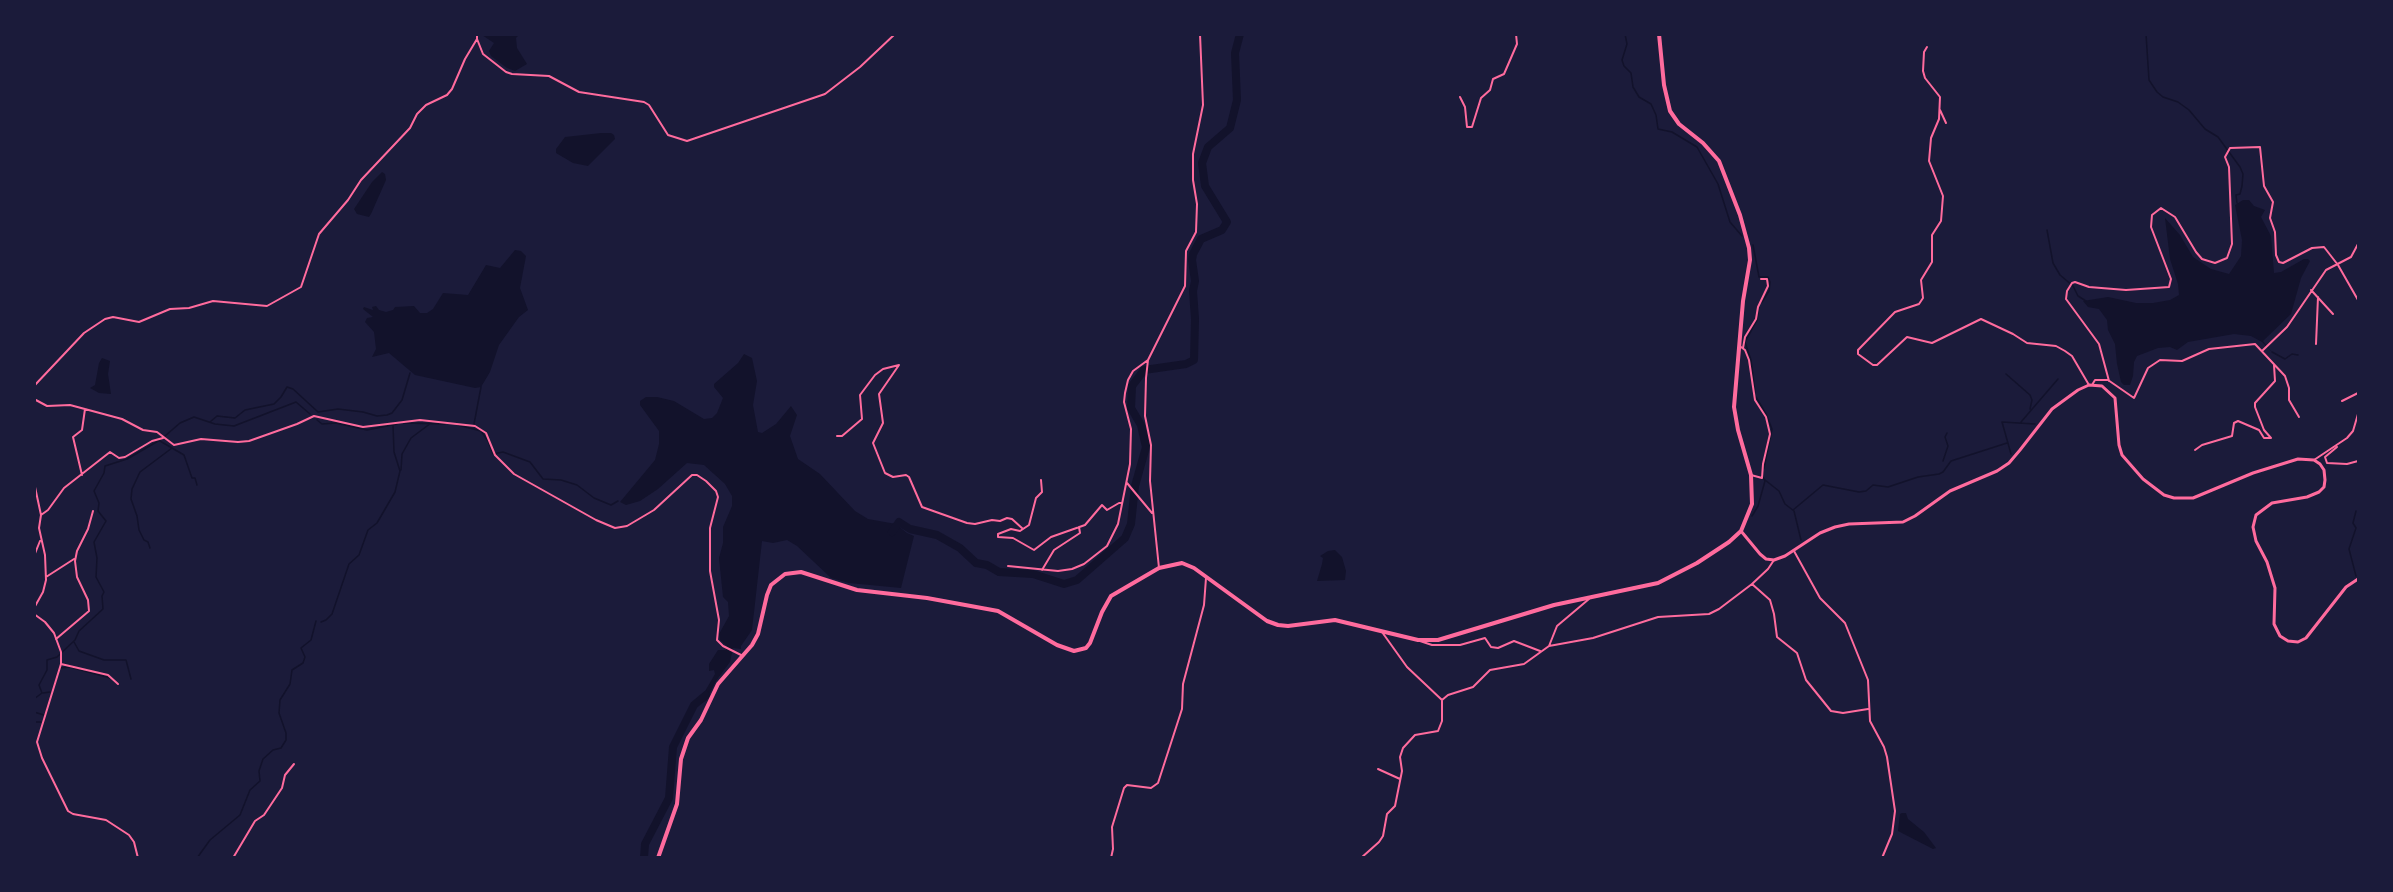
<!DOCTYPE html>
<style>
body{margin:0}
#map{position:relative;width:2393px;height:892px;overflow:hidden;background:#1b1b3a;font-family:"Alegreya Sans",sans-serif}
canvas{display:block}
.frame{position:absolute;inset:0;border:36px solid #1b1b3a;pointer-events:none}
</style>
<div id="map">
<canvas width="2393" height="892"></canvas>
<div class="frame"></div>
</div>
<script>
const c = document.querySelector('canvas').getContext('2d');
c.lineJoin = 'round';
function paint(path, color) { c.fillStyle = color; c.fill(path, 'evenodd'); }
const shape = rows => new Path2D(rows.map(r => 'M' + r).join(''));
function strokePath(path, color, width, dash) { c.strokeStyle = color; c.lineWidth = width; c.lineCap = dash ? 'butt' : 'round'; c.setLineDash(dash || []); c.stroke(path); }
paint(shape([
 [482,35,516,35,518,36,516,38,517,48,527,64,515,71,507,68,491,56,489,51,494,43],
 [601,133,611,133,614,135,615,139,588,166,573,163,556,153,556,149,565,137],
 [382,172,385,174,386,180,371,214,369,217,357,214,354,209,372,182],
 [2243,200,2249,200,2254,206,2265,210,2261,217,2271,236,2274,273,2281,272,2304,259,2308,259,2310,261,2301,278,2291,314,2263,341,2272,352,2262,342,2251,336,2234,334,2188,342,2177,350,2170,347,2158,348,2137,356,2134,362,2133,376,2130,385,2124,385,2121,382,2117,364,2115,344,2108,330,2107,320,2099,309,2088,307,2083,301,2108,297,2136,303,2153,303,2170,300,2179,295,2178,284,2170,259,2165,218,2180,235,2193,257,2211,269,2229,274,2241,256,2242,240,2235,205],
 [515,250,521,251,526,256,520,288,528,310,519,317,499,345,490,372,481,387,475,388,415,375,389,353,372,357,376,349,374,332,365,322,367,318,373,317,363,309,364,307,373,310,372,307,376,306,379,310,386,312,393,310,395,307,414,306,420,313,427,313,433,309,443,293,468,295,486,265,500,268],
 [744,354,752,358,757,381,753,405,758,432,762,433,776,424,791,406,797,415,790,436,798,459,820,474,855,511,868,519,896,524,907,533,914,536,901,588,849,583,831,578,797,546,787,540,773,543,762,541,752,630,741,646,741,649,733,648,730,662,716,681,706,701,697,705,715,674,714,670,709,671,709,664,718,650,726,650,727,646,720,640,719,634,729,616,728,602,723,597,719,558,723,543,723,527,732,506,732,496,725,484,704,465,687,463,658,489,640,501,626,505,620,502,655,460,659,444,659,431,640,405,640,401,646,397,657,397,674,401,704,419,712,418,717,413,723,398,714,387,714,384,738,363],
 [102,358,110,361,108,374,111,394,99,393,90,388,95,385,99,363],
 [1335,550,1342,557,1346,571,1345,580,1317,581,1322,564,1323,558,1320,556,1328,551],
 [1902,813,1906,813,1908,819,1924,832,1936,848,1933,849,1898,831,1900,814]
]), '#12122b');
strokePath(shape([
 [1625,34,1627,44,1622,60,1624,66,1631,73,1633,87,1639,97,1651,104,1656,115,1658,129,1672,132,1697,147,1718,184,1730,222,1742,236],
 [2146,34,2149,80,2157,92,2163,97,2178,102,2189,110,2205,129,2218,137,2240,167,2243,174,2242,186,2240,194,2236,195,2237,203],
 [2047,230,2053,263,2060,275,2073,286,2078,296,2086,301],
 [1753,245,1759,277,1768,277,1770,282,1769,291,1762,302],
 [2272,352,2285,359,2292,354,2298,355],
 [2006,374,2030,395,2032,400,2030,409],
 [1755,392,1751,360,1745,342,1757,320,1759,306],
 [1756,397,1766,414,1772,429,1764,468],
 [317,420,322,424,336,423,367,430,397,424],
 [210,422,217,416,235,418,245,410,274,404,281,397,287,387,293,389,318,412,338,409,363,412,377,416,387,415,392,413,402,400,410,373],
 [2021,422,2058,379],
 [404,423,445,424],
 [474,424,481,387],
 [458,425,481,431,488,441,493,454,503,452,530,462,543,479,561,480,577,485,594,498,611,505,618,501],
 [165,436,180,423,194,417,215,424,234,426,296,402,310,414],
 [160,441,184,455,192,478,195,478,197,485],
 [2011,454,2002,422,2035,424],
 [1943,461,1948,446,1945,437,1947,433],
 [401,470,402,454,411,438,431,423],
 [1765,480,1779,491,1785,504,1794,511,1801,540],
 [1793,510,1823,485,1859,492,1866,491,1873,485,1888,487,1918,477,1939,474,1943,472,1951,461,2007,443],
 [1752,516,1758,506,1765,481,1762,475],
 [150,548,148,542,144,540,139,530,137,516,131,499,132,489,140,472,172,448],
 [2356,576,2349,549,2356,528,2353,523,2356,511],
 [321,622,326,620,332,614,349,564,359,555,368,530,377,523,395,492,400,471,394,452,393,425],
 [74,642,79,651,104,660,126,660,131,679],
 [60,668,70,667,110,678],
 [43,693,50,692],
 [34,699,42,693,39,685,47,670,47,660,57,657,75,640,79,631,103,609,102,596,104,592,96,577,97,558,94,542,106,521,98,511,99,503,94,491,104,473,105,466,127,459,160,440],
 [34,712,44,715],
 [34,722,41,722],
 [197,858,210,840,240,815,250,790,260,781,259,771,263,759,273,750,281,748,286,740,286,733,279,713,280,700,290,684,292,670,303,663,305,657,301,648,311,640,316,621]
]), '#12122b', 1.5);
strokePath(shape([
 [892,532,899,522,910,529,937,535,960,548,976,563,987,565,999,572,1033,574,1064,584,1077,580,1125,538,1131,524,1135,486,1146,447,1141,425,1131,408,1132,386,1144,370,1186,364,1194,360,1195,319,1193,291,1195,281,1192,260,1193,254,1201,239,1222,230,1227,222,1205,186,1202,163,1208,147,1230,128,1237,100,1235,53,1240,34],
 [644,858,645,844,669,798,673,747,694,705,706,695]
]), '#12122b', 8);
strokePath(shape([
 [477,34,477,39,483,54,506,72,512,74,549,76,579,92,644,102,649,105,668,135,687,141,825,94,860,67,895,34],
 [1927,47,1924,52,1923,71,1925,78,1940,97,1939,119,1931,138,1929,161,1943,196,1941,221,1932,235,1932,262,1921,280,1923,298,1919,304,1895,312,1858,350,1858,354,1873,365,1877,365,1907,337,1932,343,1981,319,2013,334,2027,343,2056,346,2065,351,2072,356,2089,385],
 [1460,97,1465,107,1467,127,1472,127,1481,98,1490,90,1493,79,1504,74,1517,44,1516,34],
 [1940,110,1946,123],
 [2311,290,2333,314],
 [2316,344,2318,297],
 [1741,347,1745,350,1749,360,1755,400,1766,417,1770,434,1763,464,1762,478,1751,475],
 [1743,348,1745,337,1756,319,1758,307,1768,286,1767,279,1761,279],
 [2262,351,2287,327,2326,270,2351,257,2358,244],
 [2109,381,2099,344,2066,299,2067,291,2072,283,2075,282,2089,287,2126,290,2169,287,2171,279,2151,227,2152,215,2161,208,2175,217,2196,252,2202,259,2215,263,2227,258,2232,244,2229,167,2225,157,2230,148,2260,147,2264,186,2273,202,2270,218,2275,232,2276,255,2279,262,2283,263,2312,248,2324,247,2338,265,2358,300],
 [2092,385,2095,380,2108,380,2134,398,2148,368,2160,360,2182,361,2209,349,2255,344,2285,376,2289,388,2289,400,2299,417],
 [34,386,84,333,105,319,113,317,139,322,170,309,189,308,213,301,267,306,301,287,319,234,348,200,361,180,410,128,417,114,426,105,447,95,452,89,465,59,477,39],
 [34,399,47,406,70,405,122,419,143,430,157,432,174,445,201,439,238,442,249,441,297,424,314,416,363,427,420,420,475,426,486,433,495,455,514,474,596,520,615,528,627,526,654,510,692,475,697,475,706,481,716,491,718,497,710,528,710,571,719,620,717,640,723,646,743,656],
 [2342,401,2358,393],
 [837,436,842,436,862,419,860,395,875,375,883,369,899,365,879,394,883,423,873,443,885,473,893,477,906,475,909,477,922,507,967,523,975,524,992,520,1000,521,1007,518,1012,519,1023,529,1020,531,1011,529,998,534,998,537,1013,538,1034,550,1051,537,1085,525,1102,505,1107,510,1119,503,1122,503],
 [2337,447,2325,457,2327,463,2347,464,2358,461],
 [2195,450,2202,445,2232,436,2234,423,2238,421,2259,430,2264,438,2271,438,2264,430,2255,407,2255,403,2275,381,2274,365],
 [34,455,35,487,41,515,39,528,45,555,46,580,43,592,34,608],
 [2314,460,2347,438,2353,431,2358,414],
 [82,475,73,437,82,430,85,409],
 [1127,483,1152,513],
 [41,515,48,510,64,488,110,452,119,458,125,457,152,441,163,438],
 [1023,529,1029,525,1036,498,1042,492,1041,480],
 [1794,551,1820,598,1845,623,1868,680,1870,721,1884,747,1887,757,1895,811,1892,834,1882,858],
 [34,556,40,541],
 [1008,566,1058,571,1072,569,1084,564,1107,546,1118,524,1130,464,1131,429,1124,402,1125,393,1128,380,1133,371,1148,360],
 [1159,568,1150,481,1151,445,1145,416,1146,378,1148,360,1185,286,1186,251,1196,232,1197,204,1193,180,1193,154,1203,105,1200,34],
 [1042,570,1054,550,1080,533,1079,527],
 [46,577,74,559],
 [1752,584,1770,600,1774,614,1777,637,1797,653,1806,680,1831,711,1843,713,1868,709],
 [34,614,45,622,54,633,61,652,61,664,108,675,118,684],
 [56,639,89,611,88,600,77,577,75,561,77,551,88,529,93,511],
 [1420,641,1432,645,1460,645,1485,638,1491,647,1498,648,1514,641,1540,651],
 [1549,646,1557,626,1589,599],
 [61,664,37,742,42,758,68,811,73,814,106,820,129,835,134,842,138,858],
 [1442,700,1448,695,1473,687,1490,670,1524,664,1549,646,1593,638,1658,617,1709,614,1719,609,1752,584,1768,569,1774,560],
 [1378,769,1400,779],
 [233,858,255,821,264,815,282,788,285,775,294,764],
 [1111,858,1113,849,1112,827,1124,788,1127,785,1151,788,1158,783,1182,709,1183,684,1204,605,1206,578],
 [1361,858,1379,842,1383,836,1387,814,1395,806,1402,771,1400,757,1403,748,1415,735,1438,731,1442,721,1442,700,1407,667,1382,632]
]), '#ff6b9d', 2);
strokePath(shape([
 [1741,531,1760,554,1766,559,1774,560,1785,556,1820,533,1835,527,1849,524,1903,522,1915,516,1950,491,1997,471,2009,463,2020,450,2052,409,2078,390,2089,385,2102,386,2115,398,2119,445,2122,455,2143,479,2164,495,2174,498,2193,498,2253,473,2298,459,2314,460,2320,464,2324,470,2325,480,2324,487,2319,492,2307,497,2272,503,2256,515,2253,527,2256,541,2267,562,2275,588,2274,624,2280,636,2288,641,2298,642,2306,638,2346,587,2358,579]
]), '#ff6b9d', 3);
strokePath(shape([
 [658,858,677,804,681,759,688,738,701,720,718,684,752,645,758,634,767,595,771,585,785,574,801,572,857,590,927,598,998,611,1057,645,1074,651,1086,648,1090,643,1102,612,1111,596,1159,568,1182,563,1194,568,1267,621,1278,625,1288,626,1335,620,1418,640,1438,640,1554,605,1658,583,1697,563,1729,542,1741,531,1752,504,1751,475,1738,430,1734,407,1743,301,1750,260,1749,248,1740,215,1719,161,1703,143,1679,124,1670,111,1664,85,1659,34]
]), '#ff6b9d', 4);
</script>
